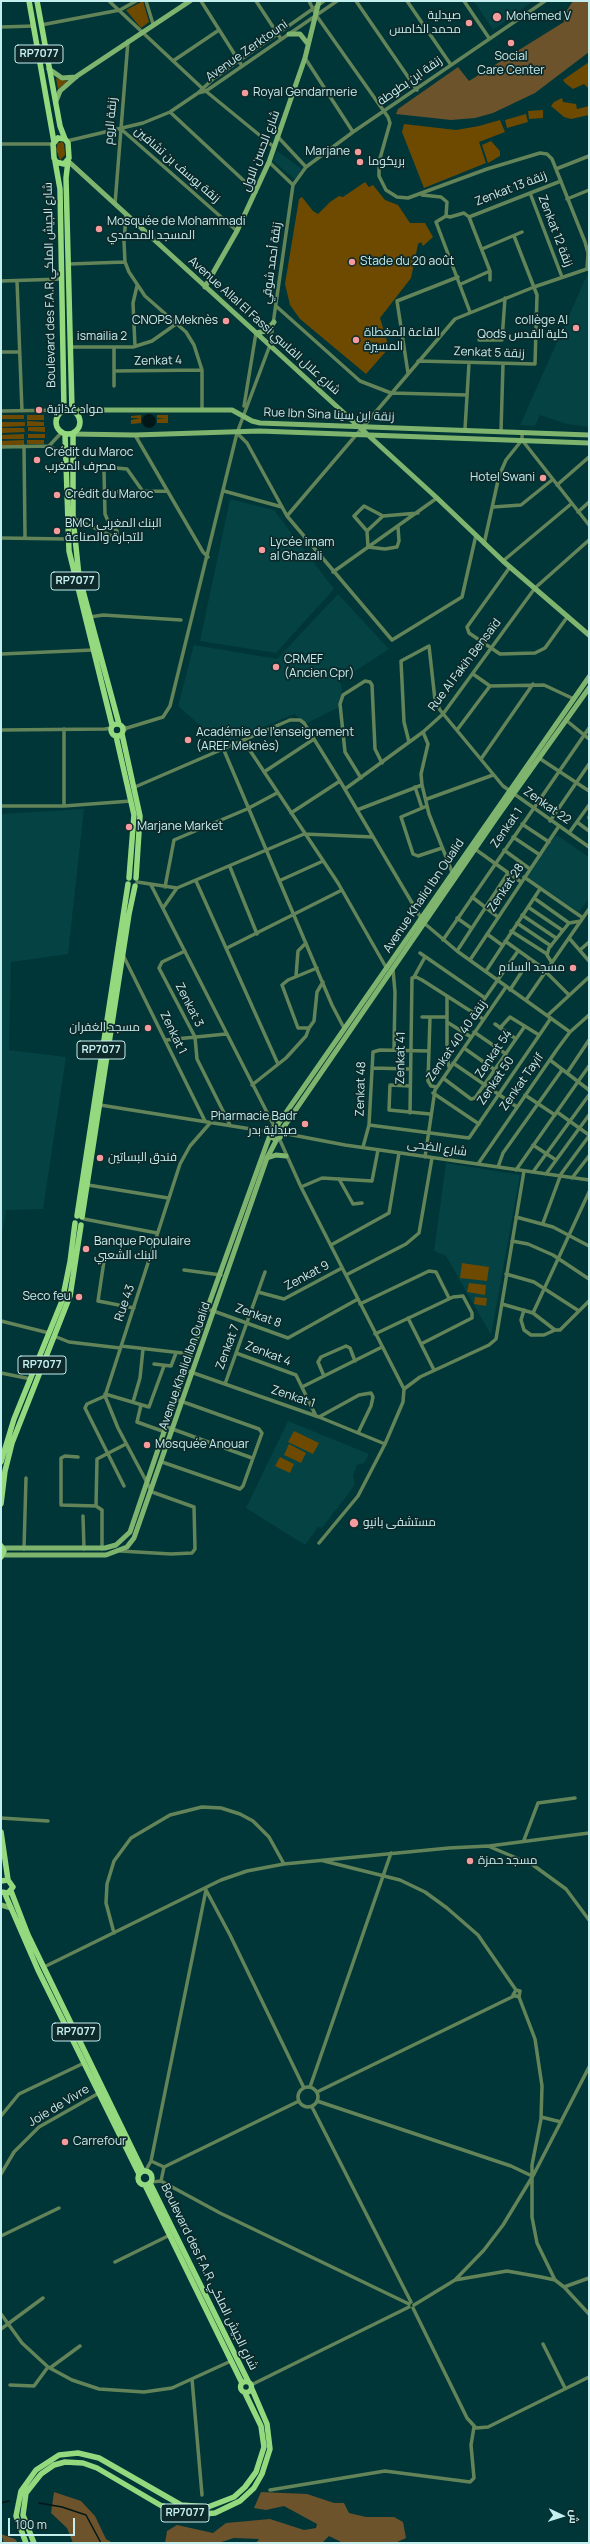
<!DOCTYPE html>
<meta charset="utf-8">
<style>
body{margin:0}
#map{position:relative;width:590px;height:2544px;overflow:hidden;background:#003637;font-family:Manrope,Cairo,sans-serif}
canvas{display:block}
.frame{position:absolute;inset:0;border:2px solid #c5eeef;pointer-events:none}
.north{position:absolute;left:542px;top:2496px;width:40px;height:40px;-webkit-text-stroke:3px #0d292a;paint-order:stroke;rotate:94deg;font-size:11px;font-weight:700;line-height:16px;text-align:center;color:#c5eeef}
.north::after{content:'';display:block;margin:auto;width:14px;height:18px;background:#c5eeef;clip-path:polygon(50% 0,100% 100%,50% 72%,0 100%)}
.scale{position:absolute;left:8px;top:2518px;width:67px;height:18px;box-sizing:border-box;border:2px solid #c5eeef;border-top:0;padding-left:5px;font-size:12px;line-height:14px;white-space:nowrap;color:#c5eeef;-webkit-text-stroke:3px #0d292a;paint-order:stroke}
</style>
<div id="map">
<canvas width="590" height="2544"></canvas>
<div class="frame"></div>
<div class="north">ش</div>
<div class="scale">100 m</div>
</div>
<script>
const c = document.querySelector('canvas').getContext('2d');
c.lineJoin = 'round';
function paint(path, color) { c.fillStyle = color; c.fill(path, 'evenodd'); }
const shape = rows => new Path2D(rows.map(r => 'M' + r).join(''));
function strokePath(path, color, width, dash) { c.strokeStyle = color; c.lineWidth = width; c.lineCap = dash ? 'butt' : 'round'; c.setLineDash(dash || []); c.stroke(path); }
function drawText(font, color, halo, rows, align = 'center') {
  c.font = font + ' Manrope,Cairo,sans-serif'; c.lineWidth = 3.5; c.setLineDash([]); c.textBaseline = 'middle'; c.strokeStyle = halo; c.fillStyle = color; for (const [text, x, y, turn = 0] of rows) {
    c.save(); c.translate(x, y); c.rotate((+turn || 0) * Math.PI / 180); c.textAlign = isNaN(turn) ? turn : align; if (halo) c.strokeText(text, 0, 0); c.fillText(text, 0, 0); c.restore();
  }
}
paint(shape([
 [470,1,533,1,493,30,476,4],
 [277,151,302,169,295,179,273,161],
 [588,273,589,427,567,424,540,415,535,426,520,425],
 [230,499,274,510,334,589,276,653,200,641],
 [338,594,389,649,340,681,342,689,339,707,307,723,294,714,231,741,219,729,204,729,178,706,194,645,277,659],
 [84,809,68,954,11,962,9,1050,66,1057,43,1209,6,1210,1,1240,1,814],
 [555,836,558,836,589,857,589,899,579,912,527,877],
 [446,1163,520,1175,491,1335,446,1256,434,1251],
 [288,1421,369,1454,364,1463,357,1465,353,1475,355,1485,322,1528,318,1527,305,1545,246,1508]
]), '#044244');
paint(shape([
 [143,1,149,22,141,28,126,10],
 [589,62,589,89,584,84,573,89,565,83,563,80],
 [56,78,61,80,68,81,58,89],
 [562,98,563,102,576,104,577,109,589,106,589,115,571,119,564,117,551,106,554,102],
 [543,110,543,118,529,119,528,111],
 [526,114,528,122,507,128,505,120],
 [500,120,505,132,479,142,486,163,424,188,402,132,404,124,456,130,479,126],
 [491,141,500,151,500,156,488,163,482,145],
 [62,142,64,144,65,155,60,160,56,149,58,143],
 [365,182,369,187,373,185,385,200,398,205,410,223,425,223,433,237,423,246,421,242,418,244,411,278,380,318,389,348,366,374,300,319,290,305,285,284,299,199,302,197,313,211,318,214,330,202,339,196,343,197],
 [1,415,24,415,24,419,1,419],
 [27,415,44,415,44,420,27,420],
 [141,415,141,423,131,424,131,420,140,418,131,418,131,416],
 [157,415,168,415,168,423,157,423,157,419,165,419,157,418],
 [27,421,44,422,44,426,27,426],
 [1,422,25,422,25,426,1,427],
 [28,427,45,427,45,432,28,431],
 [1,428,24,428,25,432,1,433],
 [24,434,24,439,1,439,1,435],
 [28,434,45,434,45,438,28,438],
 [24,440,24,445,1,446,1,441],
 [27,440,44,440,44,444,27,444],
 [462,1263,489,1267,487,1281,460,1278],
 [469,1283,486,1285,485,1295,467,1292],
 [475,1297,487,1298,486,1306,474,1304],
 [294,1431,319,1443,313,1454,288,1442],
 [289,1444,306,1453,301,1463,284,1455],
 [280,1457,294,1464,290,1473,275,1466]
]), '#6d4a00');
paint(shape([
 [573,1,589,1,589,52,535,93,493,113,475,118,451,120,396,114,398,109,458,67,469,81,564,22,567,10],
 [54,2492,81,2501,95,2516,106,2539,113,2543,73,2543,67,2528,51,2513],
 [261,2492,307,2494,334,2503,344,2503,349,2513,366,2517,394,2517,403,2522,406,2538,395,2543,343,2543,329,2536,322,2543,256,2543,259,2539,234,2538,218,2543,165,2543,167,2531,177,2525,213,2533,226,2523,270,2519,304,2530,316,2528,317,2524,284,2506,266,2510,254,2508],
 [1,2534,15,2539,18,2543,4,2543]
]), '#6c532b');
paint(shape([
 '142 421a7 7 0 1 1 14 0a7 7 0 1 1-14 0Z'
]), '#001718');
strokePath(shape([
 [1,2503,9,2501],
 [39,2503,62,2507,86,2515,101,2543]
]), '#001718', 1.5);
strokePath(shape([
 [109,1,202,88,274,147],
 [146,1,153,24],
 [201,1,242,66],
 [256,1,281,39],
 [309,1,316,15,388,117,390,123,379,162,379,176,386,190,397,197,408,198,487,169,540,153,547,154,552,159,585,242,588,253,587,269],
 [356,1,417,90],
 [407,1,451,65],
 [464,1,489,38],
 [41,25,120,10,136,1],
 [1,27,34,26],
 [305,58,353,132],
 [173,61,219,30],
 [198,93,206,91,337,1],
 [170,112,256,192],
 [121,129,237,231],
 [278,137,306,167],
 [67,141,143,123,170,112,198,93,213,79,324,1],
 [1,144,53,144],
 [269,162,293,185],
 [556,169,589,156],
 [530,193,562,277],
 [422,195,441,197,447,202,446,216,436,222,470,312],
 [567,199,589,190],
 [115,204,128,41],
 [126,215,124,242,125,262,129,272,145,296,186,332,194,345,202,370,202,409],
 [446,216,450,217,464,213,469,217,490,271,490,280],
 [469,217,561,181],
 [482,249,522,232],
 [69,264,125,262],
 [1,281,62,279],
 [17,281,22,411],
 [461,284,490,271],
 [276,306,360,381,391,393,467,395],
 [479,340,502,340,505,298],
 [135,346,133,303,137,286],
 [70,347,133,347,152,341,176,324],
 [1,352,19,352],
 [418,361,535,364,537,295,514,236],
 [114,371,202,370],
 [408,373,397,301,458,277],
 [114,386,114,347],
 [244,406,256,333],
 [1,411,64,410],
 [465,429,469,363],
 [501,431,503,364],
 [237,433,247,443,287,516,392,640,462,597,476,535],
 [135,435,203,552,208,557],
 [522,440,589,525],
 [24,446,25,537],
 [49,446,65,455],
 [1,447,49,446,62,432],
 [557,485,589,457],
 [224,491,282,507],
 [104,492,167,491],
 [493,507,521,505,552,480],
 [578,512,589,502],
 [287,516,455,319,534,287,587,269],
 [73,518,112,536,117,535,117,531,108,521,105,514,104,471,106,467,127,469,144,493],
 [398,527,399,541,397,547,385,549,368,547,367,531,354,516,364,506,383,516,418,513],
 [367,531,383,516],
 [1,538,67,539],
 [484,544,499,476,506,460,522,440,522,432],
 [503,561,571,504],
 [510,567,467,627,469,633,500,654,535,653,545,648,568,616],
 [333,572,437,498],
 [90,617,103,615,181,620],
 [1,654,93,650],
 [473,674,490,686,544,685,574,699],
 [567,721,589,739],
 [122,726,127,728,123,731],
 [127,728,163,717,170,706,237,433,270,345,293,185,306,167,353,132,545,1],
 [64,729,64,806],
 [1,730,105,729,111,728],
 [457,730,490,686],
 [423,732,428,744,421,774,422,785,429,814,452,872],
 [243,740,338,883,387,969],
 [409,742,404,722,401,661,429,646,435,700,440,710,503,786,589,847],
 [223,748,332,1005,344,1028],
 [539,758,589,791],
 [481,759,533,684],
 [264,772,314,739],
 [361,778,345,752,340,704,343,695,365,681,370,682,372,685,375,749,382,763],
 [135,787,290,720,300,720,304,723,340,781,424,923,457,951,570,1032],
 [415,787,422,808],
 [345,789,423,732,443,714,535,588,589,540],
 [427,799,493,775],
 [1,806,64,806,131,801],
 [427,806,401,817,413,854,418,856,442,848],
 [357,810,422,785],
 [291,813,340,781],
 [589,817,589,818],
 [550,821,589,764],
 [577,822,589,831],
 [522,824,549,842],
 [569,833,589,805],
 [513,837,540,855],
 [475,849,521,882],
 [504,850,530,869],
 [230,867,257,934],
 [524,877,583,918],
 [281,880,323,861],
 [196,881,278,1064],
 [137,882,177,888,304,834,373,837],
 [151,885,275,1128],
 [165,887,174,840,247,809,277,793],
 [472,897,498,917],
 [534,898,569,923],
 [528,907,562,930],
 [163,908,177,888],
 [522,915,556,938],
 [457,918,471,928],
 [517,923,551,946],
 [511,931,547,954],
 [487,934,502,945],
 [569,938,589,961],
 [443,940,589,728],
 [505,941,540,966,569,995],
 [227,948,342,890],
 [580,950,589,942],
 [185,951,162,962,159,968,195,1037,197,1059,230,1125],
 [457,951,508,873],
 [420,953,485,998],
 [123,955,205,1121],
 [470,960,559,826],
 [552,963,547,955,549,948,569,923,581,921],
 [393,970,395,992,394,1050],
 [486,971,540,889],
 [296,976,298,951,306,943],
 [414,977,425,957],
 [510,990,530,959],
 [447,997,447,1055,449,1067],
 [526,1000,589,909],
 [474,1014,518,951],
 [548,1015,589,977],
 [422,1017,447,1017],
 [430,1017,428,1081,431,1086,437,1087],
 [447,1022,471,1037],
 [495,1024,516,1039],
 [309,1028,298,1028,282,985,288,980,317,968],
 [500,1028,510,1017,539,1035],
 [474,1032,506,1054],
 [166,1040,226,1034],
 [464,1048,495,1070],
 [550,1060,589,1090],
 [453,1063,517,1107],
 [372,1068,410,1069],
 [567,1073,589,1040],
 [443,1078,471,1099,475,1098,525,1026],
 [252,1085,286,1058,306,1036,309,1028,314,1021,317,992,323,982],
 [410,1086,390,1085,389,1110,430,1114],
 [433,1093,479,1124],
 [525,1095,555,1115],
 [100,1105,270,1132],
 [557,1112,589,1135],
 [410,1113,412,978,416,977,422,980,483,1019],
 [369,1125,469,1138,551,1018],
 [282,1133,345,1145,589,1180],
 [279,1138,301,1187,404,1389,403,1402,385,1444,358,1496,319,1543],
 [533,1145,556,1160],
 [363,1147,369,1125,373,1052,380,1050,429,1051],
 [425,1157,435,1090,506,987],
 [478,1164,558,1048,570,1032,589,1015],
 [498,1167,503,1153,562,1070],
 [516,1170,589,1066],
 [533,1172,589,1095],
 [546,1174,589,1115],
 [572,1178,589,1156],
 [339,1179,353,1204,362,1203],
 [88,1185,168,1198],
 [301,1187,322,1178,372,1181,378,1150],
 [516,1217,553,1227,589,1246],
 [84,1219,157,1233],
 [543,1223,561,1174,589,1136],
 [512,1241,528,1244,553,1255,589,1279],
 [331,1245,389,1213,399,1153],
 [104,1261,98,1301,134,1308],
 [184,1270,221,1275],
 [506,1274,534,1282,579,1311],
 [346,1275,406,1244,419,1233,432,1158],
 [258,1292,284,1299,342,1268],
 [360,1304,429,1271,436,1272,449,1298],
 [502,1304,533,1313,555,1330],
 [208,1309,288,1338,358,1299],
 [524,1310,521,1320,524,1330,531,1335,544,1335,555,1330,560,1330,589,1301],
 [533,1313,589,1192],
 [408,1318,434,1370],
 [1,1321,49,1333],
 [375,1334,453,1297,463,1296,472,1313,472,1318,421,1344],
 [54,1336,69,1342,120,1348],
 [121,1346,191,1354],
 [236,1353,296,1375,316,1416],
 [154,1364,171,1366,176,1353],
 [185,1370,319,1417,385,1444],
 [1,1373,31,1379],
 [324,1376,318,1362,321,1357,346,1346,350,1348,355,1361],
 [225,1384,265,1272],
 [302,1387,382,1347],
 [404,1389,420,1377,489,1345,496,1339,524,1171],
 [105,1394,149,1407,164,1366],
 [105,1396,87,1404,85,1408,124,1486],
 [133,1402,140,1378,143,1349],
 [141,1405,137,1422,165,1432],
 [319,1417,359,1395,371,1393,373,1397,371,1406,358,1433],
 [167,1427,252,1458],
 [78,1457,65,1456,61,1458,61,1505,96,1506],
 [162,1462,240,1489,243,1486,262,1433,259,1429,175,1399],
 [83,1516,84,1549],
 [24,1549,26,1478],
 [102,1549,102,1510,96,1506,97,1459,126,1444],
 [120,1551,171,1554,192,1553,195,1549,194,1507,152,1492,118,1428,105,1396,180,1164,190,1146,211,1122],
 [1,1818,48,1821],
 [524,1840,538,1803,575,1798],
 [489,1846,589,1833],
 [324,1861,400,1880,425,1892,447,1908,478,1935,516,1990,520,1991,519,1997,513,1995,516,1990],
 [206,1890,230,1935,304,2088],
 [114,1933,106,1903,107,1884,114,1861,131,1838,170,1815,202,1807,221,1808,240,1814,253,1821,269,1837,284,1864],
 [44,1967,221,1880,247,1871,284,1864,449,1848,488,1846,533,1865,566,1889,589,1920],
 [519,1997,535,2039,542,2086,541,2119,532,2165,532,2217,537,2243,555,2280],
 '298 2097a10 10 0 1 1 20 0a10 10 0 1 1-20 0Z',
 [310,2087,391,1853],
 [317,2092,514,1996],
 [317,2101,511,2166,532,2176],
 [312,2107,411,2302],
 [1,2116,19,2094,84,2063],
 [541,2117,561,2122],
 [151,2161,206,1890],
 [164,2167,299,2101],
 [146,2170,151,2161,164,2167,161,2181,151,2182],
 [1,2174,14,2152,39,2127,99,2093],
 [161,2181,220,2213,409,2304],
 [1,2236,59,2208],
 [115,2262,168,2236],
 [455,2280,507,2271,541,2277,555,2280,564,2287,589,2314],
 [564,2287,589,2278],
 [414,2305,455,2280,484,2250,503,2225,534,2174,589,2067],
 [413,2308,467,2418,476,2428,488,2427,589,2377],
 [1,2314,22,2343,48,2367,72,2380,99,2389,144,2392,172,2388,231,2361],
 [1,2329,43,2298],
 [543,2344,565,2388],
 [50,2368,80,2346],
 [192,2379,202,2495],
 [10,2385,34,2386,48,2367],
 [251,2385,409,2307],
 [270,2490,385,2471,470,2482,474,2478,471,2445,474,2427]
]), '#638459', 3.5);
strokePath(shape([
 [289,34,300,34,308,44],
 [49,69,62,78,76,77],
 [56,101,60,91,77,76,190,1],
 [68,161,437,498,503,561,589,635],
 [205,287,237,231,269,162,305,58,319,1],
 [256,333,266,331,274,322],
 [72,410,232,410,252,421,260,423,589,435],
 [73,434,135,435,259,431,589,443],
 [276,1127,589,677],
 '270 1133a6 6 0 1 1 12 0a6 6 0 1 1-12 0Z',
 [281,1131,497,817,589,688],
 [267,1158,276,1155,286,1156],
 [3,1548,105,1548,116,1545,130,1532,185,1370,270,1135],
 [3,1555,106,1555,127,1547,134,1538,267,1158,277,1139],
 [1,1905,11,1908]
]), '#7fb46f', 5);
strokePath(shape([
 [29,1,54,142],
 [37,1,60,126,65,139],
 [58,138,65,139,68,143,69,158,64,164,56,162,54,158,53,144,58,138],
 [55,161,60,189,64,410],
 [68,161,66,178,72,410],
 '56 422a12 12 0 1 1 24 0a12 12 0 1 1-24 0Z',
 [65,434,69,551,112,725],
 [73,434,73,518,79,576,119,724],
 '111 730a6 6 0 1 1 12 0a6 6 0 1 1-12 0Z',
 [122,734,140,816,136,878],
 [116,736,134,815,129,878],
 [77,1216,128,884],
 [82,1217,129,914,135,886],
 [1,1462,14,1419,62,1301,70,1262,75,1223],
 [1,1504,5,1471,12,1443,70,1296,81,1225],
 [1,1546,4,1551,1,1557],
 [1,1832,8,1880],
 [1,1881,8,1880,13,1887,8,1893,1,1892],
 [11,1891,28,1935,143,2171],
 [5,1894,38,1970,139,2174],
 '138 2178a7 7 0 1 1 14 0a7 7 0 1 1-14 0Z',
 [150,2183,248,2381],
 [145,2185,242,2383],
 '240.5 2387a5.5 5.5 0 1 1 11 0a5.5 5.5 0 1 1-11 0Z',
 [26,2543,16,2516,21,2491,36,2470,59,2455,78,2453,99,2458,181,2505,208,2507,234,2497,245,2487,256,2472,264,2447,261,2426,245,2393],
 [34,2543,23,2515,26,2493,41,2474,54,2465,65,2462,83,2463,97,2468,160,2505,179,2512,193,2515,215,2513,240,2501,254,2488,262,2474,270,2449,267,2424,252,2389]
]), '#95d97f', 5.5);
for (const [x, y, r, color] of [
 [497,17,5,"#f59b9d"],
 [469,23,4,"#f59b9d"],
 [511,43,4,"#f59b9d"],
 [245,93,4,"#f59b9d"],
 [358,152,4,"#f59b9d"],
 [360,162,4,"#f59b9d"],
 [99,229,4,"#f59b9d"],
 [352,262,4,"#f59b9d"],
 [226,321,4,"#f59b9d"],
 [576,328,4,"#f59b9d"],
 [356,340,4,"#f59b9d"],
 [39,410,4,"#f59b9d"],
 [37,460,4,"#f59b9d"],
 [543,478,4,"#f59b9d"],
 [57,495,4,"#f59b9d"],
 [57,531,4,"#f59b9d"],
 [262,550,4,"#f59b9d"],
 [276,667,4,"#f59b9d"],
 [188,740,4,"#f59b9d"],
 [129,827,4,"#f59b9d"],
 [573,968,4,"#f59b9d"],
 [148,1028,4,"#f59b9d"],
 [305,1124,4,"#f59b9d"],
 [100,1158,4,"#f59b9d"],
 [86,1249,4,"#f59b9d"],
 [79,1297,4,"#f59b9d"],
 [147,1445,4,"#f59b9d"],
 [354,1523,5,"#f59b9d"],
 [470,1861,4,"#f59b9d"],
 [65,2142,4,"#f59b9d"]
]) { const dot = new Path2D(); dot.arc(x, y, r, 0, 2 * Math.PI); c.fillStyle = color; c.fill(dot); strokePath(dot, '#0d292a', 1.5); }
for (const [x, y, w] of [
 [39,54,48],
 [75,581,48],
 [101,1050,48],
 [42,1365,48],
 [76,2032,48],
 [185,2513,48]
]) { const box = new Path2D(); box.roundRect(x - w / 2, y - 9, w, 18, 3); c.fillStyle = '#0d292a'; c.fill(box); strokePath(box, '#c5eeef', 1); }
drawText('bold 11px', '#c5eeef', null, [
 ["RP7077",39,54],
 ["RP7077",75,581],
 ["RP7077",101,1050],
 ["RP7077",42,1365],
 ["RP7077",76,2032],
 ["RP7077",185,2513]
]);
drawText('12px', '#c5eeef', '#0d292a', [
 ["صيدلية",461,16,"right"],
 ["محمد الخامس",461,30,"right"],
 ["Mohemed V",506,17],
 ["Social",511,57,"center"],
 ["Care Center",511,71,"center"],
 ["Royal Gendarmerie",253,93],
 ["Marjane",350,152,"right"],
 ["بريكوما",368,162],
 ["Mosquée de Mohammadi",107,222],
 ["المسجد المحمدي",107,236],
 ["Stade du 20 août",360,262],
 ["CNOPS Meknès",218,321,"right"],
 ["collège Al",568,321,"right"],
 ["Qods كلية القدس",568,335,"right"],
 ["القاعة المغطاة",364,333],
 ["المسيرة",364,347],
 ["مواد غذائية",47,410],
 ["Crédit du Maroc",45,453],
 ["مصرف المغرب",45,467],
 ["Hotel Swani",535,478,"right"],
 ["Crédit du Maroc",65,495],
 ["BMCI البنك المغربي",65,524],
 ["للتجارة والصناعة",65,538],
 ["Lycée imam",270,543],
 ["al Ghazali",270,557],
 ["CRMEF",284,660],
 ["(Ancien Cpr)",284,674],
 ["Académie de l'enseignement",196,733],
 ["(AREF Meknès)",196,747],
 ["Marjane Market",137,827],
 ["مسجد السلام",565,968,"right"],
 ["مسجد الغفران",140,1028,"right"],
 ["Pharmacie Badr",297,1117,"right"],
 ["صيدلية بدر",297,1131,"right"],
 ["فندق البساتين",108,1158],
 ["Banque Populaire",94,1242],
 ["البنك الشعبي",94,1256],
 ["Seco feu",71,1297,"right"],
 ["Mosquée Anouar",155,1445],
 ["مستشفى بانيو",363,1523],
 ["مسجد حمزة",478,1861],
 ["Carrefour",73,2142]
], 'left');
drawText('12px', '#c5eeef', '#0d292a', [
 ["Avenue Zerktouni",247,51,-35],
 ["زنقة ابن بطوطة",410,81,-35],
 ["زنقة الروم",111,121,-85],
 ["شارع الحسن الاول",261,151,-69],
 ["زنقة يوسف بن تشافين",177,165,41],
 ["Zenkat 13 زنقة",511,189,-21],
 ["Zenkat 12 زنقة",555,231,69],
 ["زنقة أحمد شوقي",272,263,-82],
 ["Boulevard des F.A.R شارع الجيش الملكي",50,285,-91],
 ["Avenue Allal El Fassi شارع علال الفاسي",264,326,42],
 ["ismailia 2",102,337],
 ["Zenkat 5 زنقة",489,353,2],
 ["Zenkat 4",158,361,-1],
 ["Rue Ibn Sina زنقة ابن سينا",329,415,2],
 ["Rue Al Fakih Bensaïd",465,665,-53],
 ["Zenkat 22",547,806,35],
 ["Zenkat 1",507,828,-55],
 ["Zenkat 28",506,888,-56],
 ["Avenue Khalid Ibn Oualid",424,896,-56],
 ["Zenkat 3",189,1005,63],
 ["Zenkat 1",173,1033,64],
 ["Zenkat 40 زنقة 40",457,1041,-55],
 ["Zenkat 54",494,1054,-56],
 ["Zenkat 41",401,1058,-89],
 ["Zenkat 50",496,1081,-56],
 ["Zenkat Tayif",522,1082,-55],
 ["Zenkat 48",361,1089,-88],
 ["شارع الضحى",437,1148,8],
 ["Zenkat 9",307,1276,-28],
 ["Rue 43",125,1303,-71],
 ["Zenkat 8",258,1316,20],
 ["Zenkat 7",228,1347,-70],
 ["Zenkat 4",268,1354,21],
 ["Avenue Khalid Ibn Oualid",185,1366,-71],
 ["Zenkat 1",293,1397,19],
 ["Joie de Vivre",59,2106,-31],
 ["Boulevard des F.A.R شارع الجيش الملكي",209,2277,64]
]);
</script>
